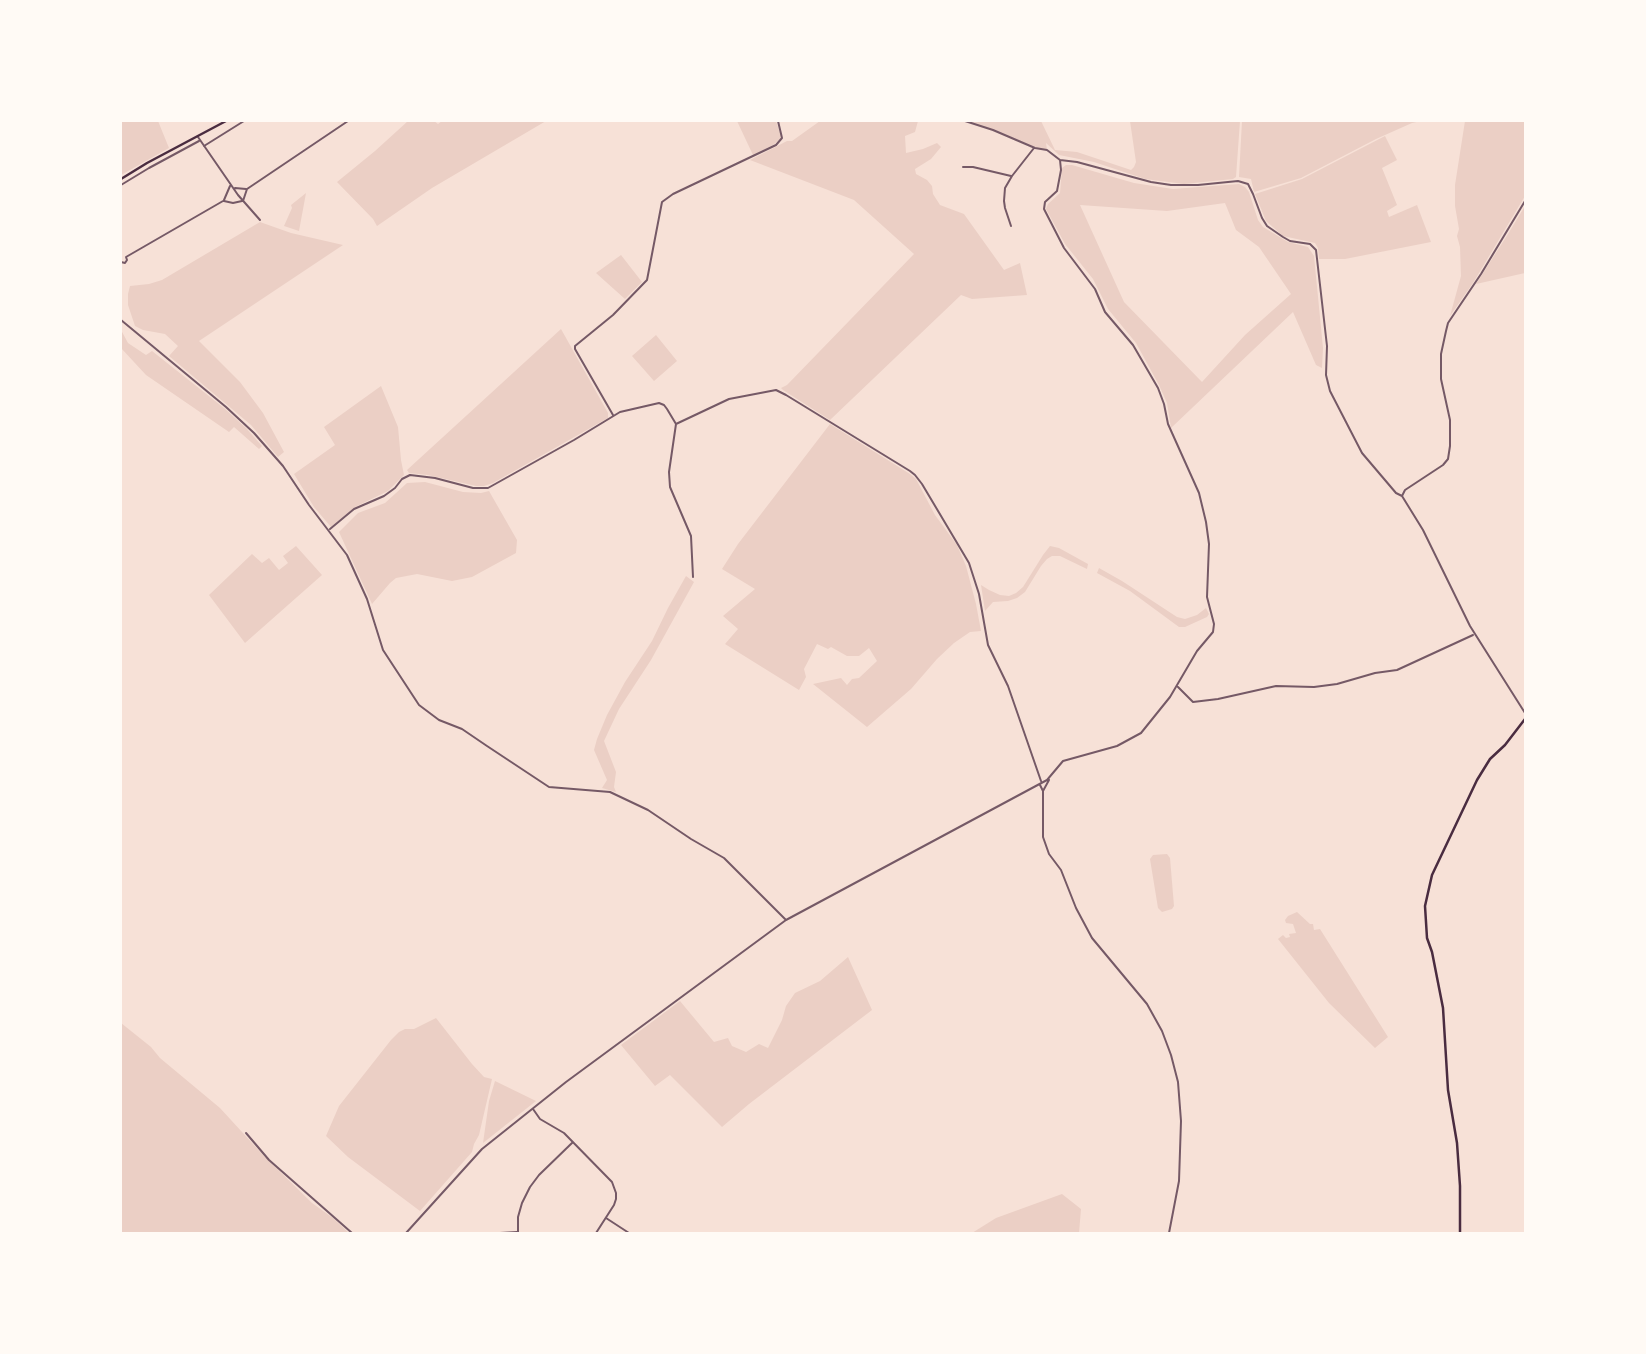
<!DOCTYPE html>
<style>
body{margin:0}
#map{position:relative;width:1646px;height:1354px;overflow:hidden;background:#f7e1d7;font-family:"PT Sans Narrow",sans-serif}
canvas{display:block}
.frame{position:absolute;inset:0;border:122px solid #fffaf5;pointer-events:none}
</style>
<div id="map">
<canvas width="1646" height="1354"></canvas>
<div class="frame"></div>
</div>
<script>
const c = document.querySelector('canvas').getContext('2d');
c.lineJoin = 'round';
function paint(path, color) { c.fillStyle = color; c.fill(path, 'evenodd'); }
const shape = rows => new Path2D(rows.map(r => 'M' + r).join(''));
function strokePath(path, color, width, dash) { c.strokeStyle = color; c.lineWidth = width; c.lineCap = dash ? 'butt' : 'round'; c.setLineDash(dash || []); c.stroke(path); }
paint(shape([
 [121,121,158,121,169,148,121,175],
 [408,121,434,121,438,124,442,121,546,121,432,188,377,226,373,219,337,182,375,151],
 [737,121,776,121,781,136,780,139,773,145,753,155],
 [820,121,918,121,915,132,905,136,906,153,923,149,937,143,941,147,931,159,915,169,916,174,927,180,932,186,933,194,940,205,964,214,1004,270,1020,263,1027,295,972,299,961,295,830,420,783,390,781,388,787,385,914,254,854,200,750,160,787,141,792,141],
 [965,121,1041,121,1055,150,1077,152,1131,170,1134,167,1136,162,1130,121,1240,121,1236,177,1233,179,1184,184,1145,179,1094,162,1059,155,1046,143,1047,150,1035,148,993,130],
 [1242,121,1421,121,1412,123,1376,139,1301,178,1254,192,1251,179,1239,177],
 [1465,121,1525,121,1525,196,1473,283,1450,316,1461,276,1460,247,1457,236,1459,229,1455,206,1455,185],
 [1385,136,1397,160,1382,168,1397,205,1387,211,1389,217,1417,205,1431,242,1345,259,1319,259,1318,248,1315,243,1283,236,1266,221,1255,194,1302,179],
 [1066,165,1072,165,1134,183,1173,189,1239,184,1245,187,1249,192,1258,220,1263,227,1288,242,1308,247,1314,256,1323,348,1322,368,1316,365,1293,312,1171,428,1167,403,1159,385,1136,343,1108,309,1093,279,1065,244,1046,209,1048,204,1060,193,1062,168],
 [1225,203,1236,230,1259,247,1291,294,1245,335,1202,382,1124,302,1080,205,1167,211],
 [306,193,299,231,284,226,292,208,291,205],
 [1525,206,1525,273,1476,284,1508,234],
 [260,222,291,233,343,245,199,341,240,382,263,413,284,452,278,457,251,425,169,356,178,346,165,334,143,330,135,326,128,305,128,294,130,286,149,284,162,280],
 [621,255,642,282,625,299,596,273],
 [561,329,608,413,608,418,493,483,484,486,476,486,428,475,409,473,407,470],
 [121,330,128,343,146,355,152,351,224,408,246,428,262,446,259,449,234,427,229,432,146,375,121,348],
 [656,335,677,361,654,381,632,356],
 [381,386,398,427,401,460,404,475,388,491,355,507,331,527,314,507,294,474,335,445,324,427],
 [830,424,910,474,916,479,935,515,957,545,966,566,976,604,981,631,970,632,954,643,937,659,911,689,867,727,813,684,841,678,847,685,852,679,859,678,877,661,869,648,859,656,847,656,831,647,828,649,817,644,804,669,806,677,799,690,725,644,738,629,723,616,755,589,722,569,738,544],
 [425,482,463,492,481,493,489,491,517,540,516,553,472,577,452,581,417,574,396,578,390,583,372,604,339,532,358,513,385,503,407,483],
 [296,546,322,575,245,643,209,595,252,554,262,563,269,558,279,570,288,563,283,556],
 [1050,546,1059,548,1088,564,1087,569,1060,556,1052,556,1047,559,1041,566,1025,592,1017,598,1008,601,993,602,985,611,981,585,989,590,1000,595,1009,596,1016,593,1023,587,1043,555],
 [1099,568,1122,581,1177,617,1185,619,1197,615,1206,608,1209,614,1207,617,1185,627,1179,627,1130,591,1097,573],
 [686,576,694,582,651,660,619,709,604,741,616,772,614,787,616,792,602,788,607,780,594,750,597,739,607,715,625,682,652,641,668,608],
 [1167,854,1170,858,1174,906,1172,909,1162,912,1158,908,1150,859,1153,855],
 [1297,912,1310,924,1313,924,1314,930,1320,929,1388,1037,1375,1048,1329,1003,1278,939,1283,935,1286,938,1290,937,1289,934,1296,933,1293,924,1286,923,1285,920,1288,916],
 [848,957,872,1010,749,1104,722,1127,670,1075,655,1086,621,1045,680,1001,714,1042,728,1038,732,1046,746,1052,759,1044,768,1048,782,1020,786,1006,795,993,820,981],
 [436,1018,472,1064,484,1077,492,1079,479,1135,474,1144,472,1152,420,1211,348,1157,326,1136,339,1106,391,1040,399,1032,405,1029,414,1029],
 [121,1023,151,1047,160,1058,220,1108,264,1156,312,1203,333,1218,349,1233,121,1233],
 [495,1081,536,1101,483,1143,489,1101],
 [1062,1194,1081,1209,1079,1233,972,1233,996,1218]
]), '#ebcfc5');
strokePath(shape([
 [965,121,993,130,1035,148,1047,150,1060,160,1077,162,1151,182,1171,185,1198,185,1238,181,1248,184,1253,194,1262,218,1267,226,1283,237,1290,241,1310,244,1316,250,1327,346,1326,375,1330,391,1362,453,1396,493,1402,496],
 [198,137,238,195,260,220],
 [204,146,244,121],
 [963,167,973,167,1011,176],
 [121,185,149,168,199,141],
 [235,188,246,189],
 [224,200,230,186],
 [224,201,233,203,242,201],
 [243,201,247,189,348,121],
 [1525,201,1481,274,1448,323,1446,331,1441,354,1441,379,1450,420,1450,446,1448,459,1443,465,1405,490,1402,496,1423,530,1470,626,1525,713],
 [1011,226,1005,208,1004,201,1005,188,1012,176,1034,148],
 [121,262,125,263,127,260,126,257,223,201],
 [121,320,226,407,254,433,283,466,309,505,347,555,367,599,383,650,419,705,439,720,462,729,487,746,549,787,610,792,648,810,691,839,724,858,785,919],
 [613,415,575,349,575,346,613,315,647,280,662,202,673,194,776,145,782,138,778,121],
 [676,424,729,399,776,390,786,395,910,471,915,475,922,484,969,563,979,594,988,645,1008,686,1041,781],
 [330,529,354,509,384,496,395,488,402,479,410,475,435,478,473,488,488,488,574,440,620,412,659,403,664,405,667,409,676,424,669,472,670,487,691,536,693,577],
 [1178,687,1193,702,1218,699,1276,686,1314,687,1337,684,1375,673,1397,670,1473,635],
 [1040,785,1043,791,1043,837,1049,854,1061,870,1076,908,1092,938,1147,1004,1162,1031,1171,1055,1178,1082,1181,1121,1179,1181,1169,1233],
 [1043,791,1049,780],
 [533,1109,540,1119,564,1133,612,1182,616,1193,616,1199,614,1205,596,1233],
 [246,1133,269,1160,352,1233],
 [606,1218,629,1233],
 [406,1233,482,1149,566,1082,786,920,1047,780,1063,761,1117,746,1141,733,1170,697,1197,651,1213,632,1214,624,1207,597,1209,544,1206,522,1199,493,1168,424,1164,404,1158,388,1133,345,1105,312,1095,289,1064,248,1044,209,1045,202,1057,191,1061,170,1060,160],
 [500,1233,517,1232],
 [518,1233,518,1217,522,1203,530,1187,539,1175,573,1142],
 [759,1233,765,1233]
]), '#755966', 2);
strokePath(shape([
 [121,179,147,163,226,121],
 [1460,1233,1460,1186,1457,1143,1448,1090,1443,1008,1432,952,1427,938,1425,906,1432,875,1477,780,1490,759,1505,745,1525,719]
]), '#4a2c40', 2.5);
</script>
